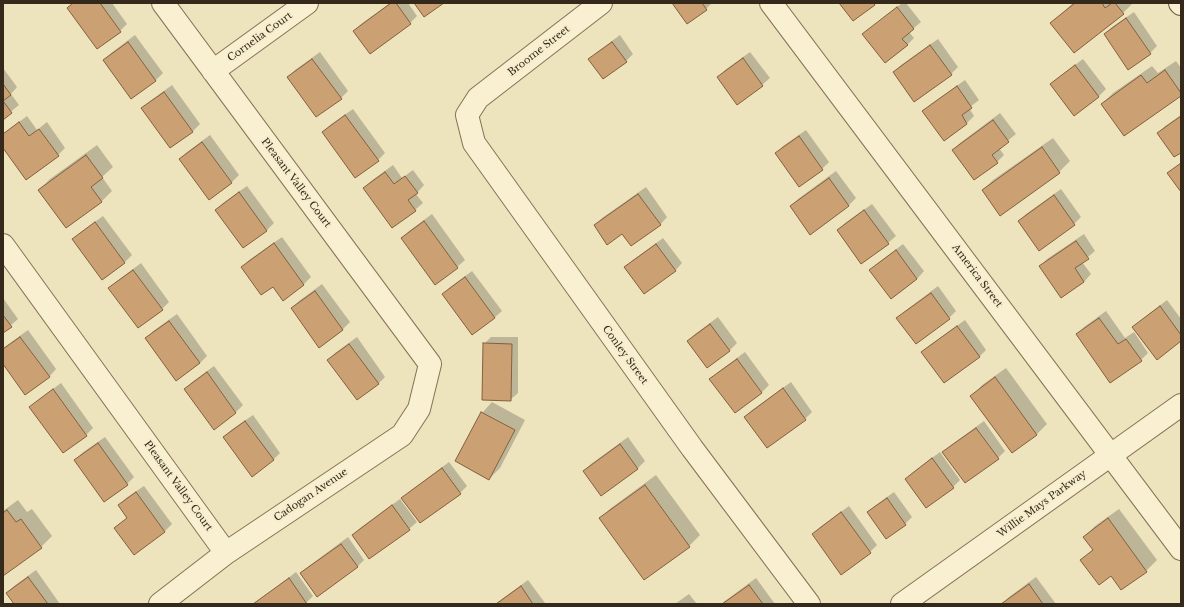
<!DOCTYPE html>
<style>
body{margin:0}
#map{position:relative;width:1184px;height:607px;overflow:hidden;background:#ede3bd;font-family:"Libre Baskerville",serif}
canvas{display:block}
.frame{position:absolute;inset:0;border:4px solid #34291b;pointer-events:none}
</style>
<div id="map">
<canvas width="1184" height="607"></canvas>
<div class="frame"></div>
</div>
<script>
const c = document.querySelector('canvas').getContext('2d');
c.lineJoin = 'round';
function paint(path, color) { c.fillStyle = color; c.fill(path, 'evenodd'); }
const shape = rows => new Path2D(rows.map(r => 'M' + r).join(''));
function strokePath(path, color, width, dash) { c.strokeStyle = color; c.lineWidth = width; c.lineCap = dash ? 'butt' : 'round'; c.setLineDash(dash || []); c.stroke(path); }
function drawText(font, color, halo, rows, align = 'center') {
  c.font = font + ' "Libre Baskerville",serif'; c.lineWidth = 4; c.setLineDash([]); c.textBaseline = 'middle'; c.strokeStyle = halo; c.fillStyle = color; for (const [text, x, y, turn = 0] of rows) {
    c.save(); c.translate(x, y); c.rotate((+turn || 0) * Math.PI / 180); c.textAlign = isNaN(turn) ? turn : align; if (halo) c.strokeText(text, 0, 0); c.fillText(text, 0, 0); c.restore();
  }
}
paint(shape([
 [73,3,112,3,127,24,120,31,68,8],
 [390,3,408,3,417,16,410,23,370,52,354,31,361,24],
 [673,3,712,3,706,9],
 [902,3,906,3,921,22,909,32,914,38,907,45,864,34],
 [1073,3,1133,3,1123,13,1051,23],
 [1134,12,1157,46,1150,53,1105,34,1112,27],
 [135,35,163,73,156,80,132,98,104,60,111,53],
 [620,35,633,54,626,61,590,59,597,52],
 [938,39,958,67,951,74,894,72,901,65],
 [320,52,348,91,341,98,288,77,295,70],
 [750,52,770,78,762,85,718,78,725,70],
 [1083,59,1106,89,1099,96,1074,114,1051,84,1059,77],
 [1176,61,1181,68,1181,95,1102,104,1113,93,1152,66,1158,73],
 [3,68,17,87,11,94,19,105,3,118],
 [965,80,979,100,969,108,974,116,967,123,944,139,924,111,931,104],
 [172,85,200,124,193,131,171,147,143,108,150,101],
 [353,109,385,153,378,160,323,132,330,125],
 [1000,113,1016,134,999,148,1004,155,997,162,953,150,960,143],
 [1181,115,1181,151,1158,133,1165,126],
 [27,116,37,130,47,122,65,148,58,155,3,147,3,134],
 [806,130,829,162,822,169,799,186,776,154,783,146],
 [210,135,239,175,232,182,209,199,180,159,187,152],
 [1053,138,1070,161,1059,172,1000,214,983,190,993,180],
 [97,145,113,167,102,177,112,191,102,201,39,190,50,179],
 [393,165,402,178,413,170,424,185,416,194,423,203,415,210,393,227,364,188,371,181],
 [836,171,856,198,849,205,810,233,791,206,798,199],
 [247,186,274,223,267,230,243,247,216,210,223,203],
 [646,187,667,217,660,225,623,232,595,225,602,218],
 [1061,189,1081,217,1074,224,1019,221,1026,214],
 [872,204,896,236,888,243,862,263,838,230,845,223],
 [432,214,465,260,457,267,435,283,402,238,409,231],
 [103,216,132,255,125,262,103,278,74,239,81,232],
 [1084,234,1095,251,1082,262,1091,274,1084,282,1061,297,1040,266,1047,259],
 [282,237,311,277,304,284,283,299,273,285,242,267,249,260],
 [663,238,682,263,675,271,626,267,633,260],
 [903,244,924,271,917,279,891,297,871,270,878,263],
 [141,263,169,302,162,309,110,288,117,281],
 [472,271,502,311,494,318,443,294,450,287],
 [322,284,350,322,343,329,319,346,292,308,299,301],
 [938,286,956,311,949,318,898,318,905,311],
 [3,298,18,319,3,332],
 [1167,300,1181,319,1181,340,1134,327,1141,320],
 [1106,311,1125,338,1134,332,1148,353,1141,360,1077,334,1084,327],
 [177,314,207,356,200,363,176,380,146,338,153,331],
 [718,317,737,343,730,350,707,367,688,341,695,334],
 [965,320,986,350,979,357,923,352,930,345],
 [28,330,56,369,49,377,3,363,3,348],
 [357,337,385,377,378,384,328,360,335,353],
 [491,337,518,337,518,393,510,400,484,344],
 [745,352,769,385,762,392,735,412,711,379,718,372],
 [214,366,243,405,236,412,214,428,185,389,192,382],
 [1006,368,1047,424,1037,434,1013,452,972,396,982,385],
 [791,382,812,412,805,419,767,447,745,417,752,410],
 [61,383,93,428,86,435,31,407,38,400],
 [492,402,525,420,500,468,489,479,482,413],
 [253,415,280,453,273,460,224,437,231,430],
 [984,421,1005,451,998,458,944,452,951,445],
 [105,437,134,477,127,484,75,461,82,453],
 [628,437,645,461,638,468,601,494,584,471,591,464],
 [940,452,960,480,953,487,906,479,913,472],
 [449,462,467,486,460,493,403,498,410,491],
 [656,475,700,535,689,546,600,518,611,508],
 [144,486,172,524,165,531,134,553,116,528,128,517,119,506,126,498],
 [894,492,912,517,905,524,887,537,868,512,876,505],
 [400,499,417,522,409,529,370,558,353,535,360,528],
 [18,500,27,512,32,509,52,536,41,547,3,575,3,511],
 [849,506,877,545,870,552,813,534,820,527],
 [1119,509,1157,560,1146,571,1121,589,1111,574,1082,560,1093,549,1084,537,1095,526],
 [348,537,364,560,357,567,301,573,309,566],
 [36,570,60,604,15,604,7,593,14,586],
 [296,572,313,596,305,604,254,604],
 [1036,577,1056,604,1002,604,1009,597],
 [756,578,775,604,722,604,725,601],
 [528,580,545,603,544,604,495,604],
 [689,594,697,604,675,604]
]), '#0003');
const building = shape([
 [73,3,100,3,121,32,97,49,67,8,73,3],
 [391,3,396,3,411,24,370,54,353,31,391,3],
 [414,3,444,3,424,17,414,3],
 [672,3,702,3,707,10,687,24,672,3],
 [839,3,874,3,875,5,853,21,839,3],
 [1075,3,1102,3,1105,8,1112,3,1115,3,1124,14,1074,53,1050,23,1075,3],
 [897,7,914,29,902,39,908,45,885,63,862,34,897,7],
 [1126,18,1151,54,1128,70,1104,34,1126,18],
 [128,42,156,81,131,99,103,60,128,42],
 [612,42,627,62,603,79,588,59,612,42],
 [930,45,952,75,914,102,893,72,930,45],
 [743,58,763,86,737,105,717,77,743,58],
 [312,59,342,99,316,117,287,77,312,59],
 [1075,65,1099,97,1074,116,1050,84,1075,65],
 [1165,70,1181,93,1181,96,1124,136,1101,104,1141,75,1147,83,1165,70],
 [3,84,11,95,3,101,12,113,3,120,3,84],
 [957,86,972,108,962,115,967,124,944,141,922,111,957,86],
 [164,92,193,132,170,148,141,108,164,92],
 [345,115,379,161,355,178,322,132,345,115],
 [1181,116,1181,153,1174,157,1157,133,1181,116],
 [993,120,1009,142,992,155,998,163,974,180,952,150,993,120],
 [19,122,29,136,39,129,59,156,26,180,3,148,3,134,19,122],
 [799,136,823,170,799,187,775,153,799,136],
 [202,142,232,183,209,200,179,159,202,142],
 [1042,147,1060,173,1000,216,982,190,1042,147],
 [86,155,103,178,91,187,102,202,66,228,38,190,86,155],
 [1181,163,1181,192,1167,173,1181,163],
 [385,172,394,184,405,176,418,193,408,200,416,211,392,228,363,188,385,172],
 [829,178,849,206,810,235,790,206,829,178],
 [239,192,267,231,243,248,215,210,239,192],
 [638,194,661,225,631,246,622,234,607,245,594,225,638,194],
 [1054,195,1075,225,1039,251,1018,221,1054,195],
 [864,210,889,244,861,264,837,230,864,210],
 [424,221,458,268,435,285,401,238,424,221],
 [95,222,125,263,102,280,72,239,95,222],
 [1076,241,1089,259,1075,268,1084,282,1061,298,1039,266,1076,241],
 [274,243,304,285,283,301,273,287,261,295,241,267,274,243],
 [656,244,676,271,644,294,624,267,656,244],
 [896,250,917,279,891,299,869,270,896,250],
 [133,270,163,310,138,328,108,288,133,270],
 [465,277,495,318,472,335,442,294,465,277],
 [315,291,343,330,319,348,291,308,315,291],
 [931,293,950,319,916,344,896,318,931,293],
 [1160,306,1181,335,1181,341,1157,360,1132,327,1160,306],
 [3,315,12,327,3,333,3,315],
 [1099,318,1118,344,1126,339,1142,361,1110,383,1076,334,1099,318],
 [169,321,200,363,176,381,145,338,169,321],
 [710,324,730,351,707,368,687,341,710,324],
 [957,326,980,357,944,383,921,352,957,326],
 [20,337,50,377,25,395,3,364,3,349,20,337],
 [483,343,512,344,511,401,482,400,483,343],
 [349,344,379,384,357,400,327,360,349,344],
 [737,359,762,393,735,413,709,379,737,359],
 [207,372,236,413,214,430,184,389,207,372],
 [995,377,1037,435,1012,453,970,396,995,377],
 [783,388,806,420,767,448,744,417,783,388],
 [53,389,87,436,63,453,29,407,53,389],
 [481,412,515,430,489,480,455,461,481,412],
 [245,421,274,460,252,477,223,437,245,421],
 [976,428,999,459,965,483,942,452,976,428],
 [98,443,128,485,104,502,74,460,98,443],
 [620,444,638,469,601,496,583,471,620,444],
 [932,458,954,488,926,508,905,479,932,458],
 [442,468,461,494,420,523,401,498,442,468],
 [645,485,690,547,644,580,599,518,645,485],
 [136,492,165,532,134,555,114,528,127,518,118,505,136,492],
 [887,498,906,525,886,539,867,512,887,498],
 [392,505,410,530,369,559,352,535,392,505],
 [7,510,16,522,21,519,42,548,3,576,3,513,7,510],
 [841,512,871,553,841,575,812,534,841,512],
 [1108,518,1147,572,1121,590,1111,576,1099,585,1080,560,1093,550,1083,537,1108,518],
 [341,544,358,567,317,597,300,573,341,544],
 [28,577,48,604,14,604,6,593,28,577],
 [289,578,307,604,253,604,289,578],
 [1029,584,1043,604,1001,604,1029,584],
 [749,585,763,604,722,604,749,585],
 [521,586,533,604,496,604,521,586]
]);
paint(building, '#cba073');
strokePath(building, '#835f3c', 1);
const street = shape([
 [601,3,478,98,467,115,474,143,692,448,809,604],
 [771,3,1181,549],
 [213,71,307,3],
 [3,245,226,553],
 [160,604,226,553,402,435,419,409,430,364,163,3],
 [902,604,1181,405]
]);
const secondary = shape([
 [1180,3,1181,4]
]);
strokePath(street, '#847356', 24);
strokePath(secondary, '#66543a', 24);
strokePath(street, '#f8f0d0', 22);
strokePath(secondary, '#f8f0d0', 22);
drawText('10px', '#34291b', '#f5edcc', [
 ["Cornelia Court",260,37,-36],
 ["Broome Street",539,51,-38],
 ["Pleasant Valley Court",296,183,53],
 ["America Street",977,276,53],
 ["Conley Street",625,355,54],
 ["Pleasant Valley Court",178,486,54],
 ["Cadogan Avenue",311,495,-34],
 ["Willie Mays Parkway",1042,504,-36]
]);
</script>
